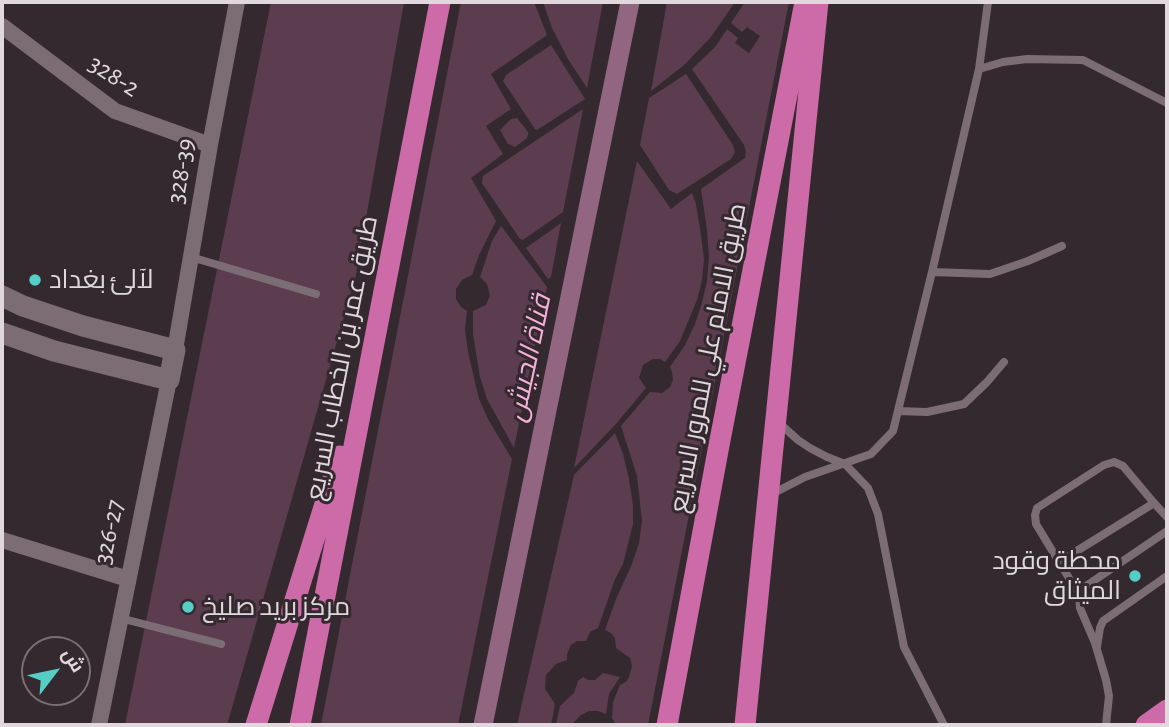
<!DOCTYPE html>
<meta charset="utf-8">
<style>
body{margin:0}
#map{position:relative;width:1169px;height:727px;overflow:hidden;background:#352930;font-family:"Alegreya Sans",Cairo,sans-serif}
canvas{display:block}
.frame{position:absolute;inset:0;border:4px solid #e0d8dc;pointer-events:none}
.north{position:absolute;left:21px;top:636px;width:70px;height:70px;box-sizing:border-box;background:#352930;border:2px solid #796f75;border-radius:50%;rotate:58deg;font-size:19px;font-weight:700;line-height:28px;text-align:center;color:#e0d8dc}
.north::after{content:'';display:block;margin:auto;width:24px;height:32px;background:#55cec5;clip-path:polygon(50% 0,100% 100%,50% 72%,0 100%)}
</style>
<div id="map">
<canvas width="1169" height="727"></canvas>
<div class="frame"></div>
<div class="north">ش</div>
</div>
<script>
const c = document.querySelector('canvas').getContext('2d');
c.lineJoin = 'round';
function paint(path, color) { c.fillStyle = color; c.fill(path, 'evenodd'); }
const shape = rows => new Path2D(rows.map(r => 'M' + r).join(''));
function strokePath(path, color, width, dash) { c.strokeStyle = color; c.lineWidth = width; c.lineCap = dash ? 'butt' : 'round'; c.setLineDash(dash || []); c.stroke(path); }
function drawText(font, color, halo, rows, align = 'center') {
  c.font = font + ' "Alegreya Sans",Cairo,sans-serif'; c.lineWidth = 6; c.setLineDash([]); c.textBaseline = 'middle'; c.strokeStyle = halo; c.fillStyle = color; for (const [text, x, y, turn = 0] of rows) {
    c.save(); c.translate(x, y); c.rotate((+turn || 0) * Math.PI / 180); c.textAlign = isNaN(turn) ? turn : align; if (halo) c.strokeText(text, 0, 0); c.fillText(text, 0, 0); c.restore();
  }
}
paint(shape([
 [271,2,404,2,356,275,227,725,125,725],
 [461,2,534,2,547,35,491,74,511,109,486,126,503,154,471,178,496,221,479,255,472,275,462,280,456,289,456,299,461,307,467,311,465,330,468,352,479,399,489,421,512,459,458,725,321,725],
 [543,2,603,2,587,88,568,59,552,28],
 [667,2,735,2,711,37,684,65,651,91],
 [745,2,789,2,648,725,616,725,612,718,613,702,620,685,626,682,629,677,632,666,630,658,616,648,615,638,611,633,605,630,616,599,632,564,639,543,642,521,637,476,621,426,650,392,662,393,670,387,673,380,672,372,670,367,685,345,695,324,702,303,707,281,709,257,707,230,701,189,745,158,746,152,744,145,692,69,716,46,727,29,738,38,735,43,749,53,760,36,747,27,742,32,731,23],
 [551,45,585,99,537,130,535,129,503,81,506,75],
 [686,74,733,145,735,152,731,159,677,194,669,190,640,145,649,98],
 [583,109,563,212,523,240,520,239,482,183,483,176],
 [517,118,528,132,528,135,527,138,515,147,508,144,500,130,511,119],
 [637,161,671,209,692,193,696,204,701,235,704,259,702,280,697,300,680,341,665,362,660,359,653,359,643,365,639,378,646,388,615,425,574,468],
 [561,223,551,277,548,279,526,248],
 [501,226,547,287,514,448,487,399,480,377,473,334,473,311,486,305,490,296,487,284,480,277,492,241],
 [615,433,623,454,629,479,633,505,633,524,623,564,615,579,598,628,590,632,586,641,577,641,571,645,567,654,567,660,556,664,546,675,545,689,555,704,551,725,517,725,574,475],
 [603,673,620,677,609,694,606,714,598,711,589,711,581,715,571,725,556,725,560,706,574,693,578,681,583,677,588,680,595,680]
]), '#5c3d4f');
strokePath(shape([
 [483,725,630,2]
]), '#926680', 19);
strokePath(shape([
 [979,69,988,2],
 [191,257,316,294],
 [932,272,990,274,1028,261,1062,246],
 [898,411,927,412,964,404,987,382,1004,362],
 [778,422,798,440,810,448,827,457,845,464,868,488,878,514,904,647,944,725],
 [772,494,805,477,871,454,893,431,932,272,979,69,1003,62,1027,59,1083,60,1167,103],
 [1059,562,1036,524,1035,515,1037,508,1104,465,1114,462,1123,466,1154,503],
 [1079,594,1059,562,1154,503,1167,517],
 [120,618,221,644],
 [1097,647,1100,628,1103,621,1167,576],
 [1106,725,1109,696,1106,680,1095,643,1080,608,1079,594,1086,586,1167,531]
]), '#7c6d75', 8);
strokePath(shape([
 [2,26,115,111,210,145],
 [175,350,210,145,237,2],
 [2,540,128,579],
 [99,725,169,380]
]), '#7c6d75', 16);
strokePath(shape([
 [2,296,23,306,83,326,175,350,169,380,54,351,2,333]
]), '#7c6d75', 21);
strokePath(shape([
 [256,725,340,456],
 [300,725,440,2],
 [667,725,720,440,805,2],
 [745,725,818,2],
 [1146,725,1167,710]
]), '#cd6aa8', 21);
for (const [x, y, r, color] of [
 [35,280,7,"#55cec5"],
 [1135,576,7,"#55cec5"],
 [188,607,7,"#55cec5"]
]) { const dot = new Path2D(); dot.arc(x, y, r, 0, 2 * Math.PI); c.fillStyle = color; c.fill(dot); strokePath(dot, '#352930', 2.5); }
drawText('26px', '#e0d8dc', '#352930', [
 ["328-2",114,76,33],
 ["328-39",181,171,-80],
 ["طريق عمر بن الخطاب السريع",342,358,-79],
 ["طريق الامام علي للمرور السريع",708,358,-79],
 ["326-27",109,532,-78]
]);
drawText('26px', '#e0d8dc', '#352930', [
 ["لآلئ بغداد",49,280],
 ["محطة وقود",1121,561,"right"],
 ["الميثاق",1121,591,"right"],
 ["مركز بريد صليخ",202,607]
], 'left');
drawText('italic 28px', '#f6b0d9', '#352930', [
 ["قناة الجيش",529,358,-78]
]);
</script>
